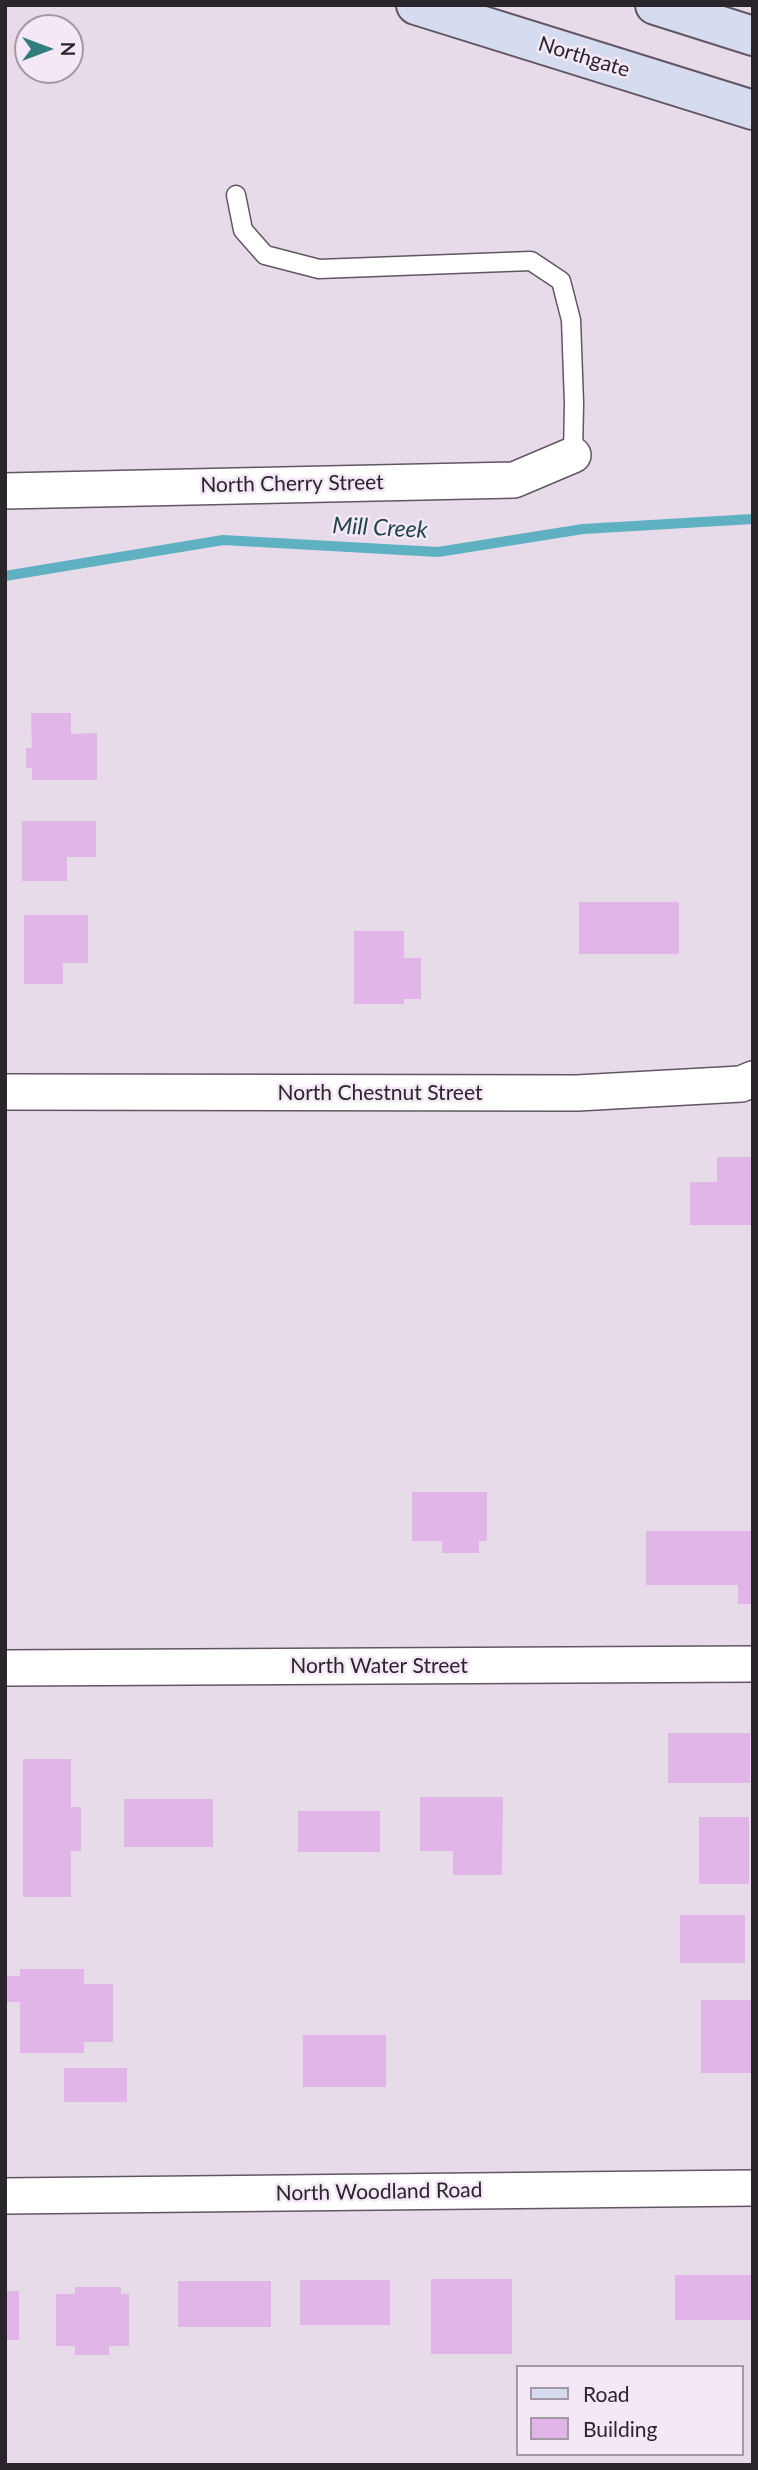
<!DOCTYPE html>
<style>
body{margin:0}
#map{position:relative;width:758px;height:2470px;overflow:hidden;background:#e7dae9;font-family:Lato,sans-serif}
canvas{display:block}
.frame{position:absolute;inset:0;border:7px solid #2a252a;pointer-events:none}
.legend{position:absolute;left:516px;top:2365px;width:228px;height:91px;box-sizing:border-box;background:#f4e7f6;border:2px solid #a399a4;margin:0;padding:9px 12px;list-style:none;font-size:21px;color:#2a252a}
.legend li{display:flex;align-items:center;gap:14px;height:35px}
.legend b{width:35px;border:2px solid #a399a4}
.north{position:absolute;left:14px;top:14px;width:70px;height:70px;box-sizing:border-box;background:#f4e7f6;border:2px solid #a399a4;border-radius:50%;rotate:90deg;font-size:19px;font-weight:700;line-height:28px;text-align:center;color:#2a252a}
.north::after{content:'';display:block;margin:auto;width:24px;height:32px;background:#337c7c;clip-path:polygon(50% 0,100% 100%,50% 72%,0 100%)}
</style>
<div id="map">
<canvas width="758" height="2470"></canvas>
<div class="frame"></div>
<ul class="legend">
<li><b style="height:9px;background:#d5dcf0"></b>Road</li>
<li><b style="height:19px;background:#e1b5e7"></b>Building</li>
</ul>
<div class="north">N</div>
</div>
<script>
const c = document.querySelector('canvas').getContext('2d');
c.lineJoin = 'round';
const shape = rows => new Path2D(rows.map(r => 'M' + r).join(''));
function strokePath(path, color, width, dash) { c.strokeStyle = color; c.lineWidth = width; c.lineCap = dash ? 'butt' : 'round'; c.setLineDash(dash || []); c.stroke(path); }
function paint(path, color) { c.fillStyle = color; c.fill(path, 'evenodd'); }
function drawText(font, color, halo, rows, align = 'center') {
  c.font = font + ' Lato,sans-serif'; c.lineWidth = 5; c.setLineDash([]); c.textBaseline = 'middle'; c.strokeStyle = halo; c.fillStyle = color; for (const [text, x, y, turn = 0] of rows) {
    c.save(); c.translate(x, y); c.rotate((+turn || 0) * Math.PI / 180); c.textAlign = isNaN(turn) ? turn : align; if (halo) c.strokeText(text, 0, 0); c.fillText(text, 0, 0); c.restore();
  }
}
strokePath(shape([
 [5,576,223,540,438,552,583,529,753,519]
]), '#5fb1c2', 10);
paint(shape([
 [31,713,71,713,71,734,97,733,97,780,32,780,32,768,26,768,26,748,32,748],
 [22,821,96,821,96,857,67,857,67,881,22,881],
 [579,902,679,902,679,954,579,954],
 [24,915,88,915,88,963,63,963,63,984,24,984],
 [354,931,404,931,404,958,421,958,421,999,404,999,404,1004,354,1004],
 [717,1157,753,1157,753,1225,690,1225,690,1182,717,1182],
 [412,1492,487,1492,487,1541,479,1541,479,1553,442,1553,442,1541,412,1541],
 [646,1531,753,1531,753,1604,738,1604,738,1585,646,1585],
 [668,1733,750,1733,750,1783,668,1783],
 [23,1759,71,1759,71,1807,81,1807,81,1851,71,1851,71,1897,23,1897],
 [420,1797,503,1797,502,1875,453,1875,453,1851,420,1851],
 [124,1799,213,1799,213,1847,124,1847],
 [298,1811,380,1811,380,1852,298,1852],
 [699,1817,749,1817,749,1884,699,1884],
 [680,1915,745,1915,745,1963,680,1963],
 [20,1969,84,1969,84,1984,113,1984,113,2042,84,2042,84,2053,20,2053,20,2002,5,2002,5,1976,20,1976],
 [701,2000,753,2000,753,2073,701,2073],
 [303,2035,386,2035,386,2087,303,2087],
 [64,2068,127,2068,127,2102,64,2102],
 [675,2275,753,2275,753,2320,675,2320],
 [431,2279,512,2279,512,2354,431,2354],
 [300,2280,390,2280,390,2325,300,2325],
 [178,2281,271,2281,271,2327,178,2327],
 [75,2287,121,2287,121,2294,129,2294,129,2346,109,2346,109,2355,75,2355,75,2346,56,2346,56,2294,75,2294],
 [5,2291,19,2291,19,2340,5,2340]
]), '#e1b5e7');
const lane = shape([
 [236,195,243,230,265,255,319,269,531,261,561,281,571,320,574,403,573,455]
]);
const street = shape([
 [5,491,514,480,573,455],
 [5,1092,577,1093,741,1084,753,1079],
 [5,1668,753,1664],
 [5,2196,753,2188]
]);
const secondary = shape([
 [416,5,753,110],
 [655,5,753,36]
]);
strokePath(lane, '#625663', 21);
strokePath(street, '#625663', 38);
strokePath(secondary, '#625663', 42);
strokePath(lane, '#fff', 18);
strokePath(street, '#fff', 35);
strokePath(secondary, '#d5dcf0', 38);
drawText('21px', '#2a252a', '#f4e7f6', [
 ["Northgate",584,57,17],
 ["North Cherry Street",292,484,-1],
 ["North Chestnut Street",380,1093],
 ["North Water Street",379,1666],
 ["North Woodland Road",379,2192,-1]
]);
drawText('italic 23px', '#1d444b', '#f4e7f6', [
 ["Mill Creek",380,528,3]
]);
</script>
